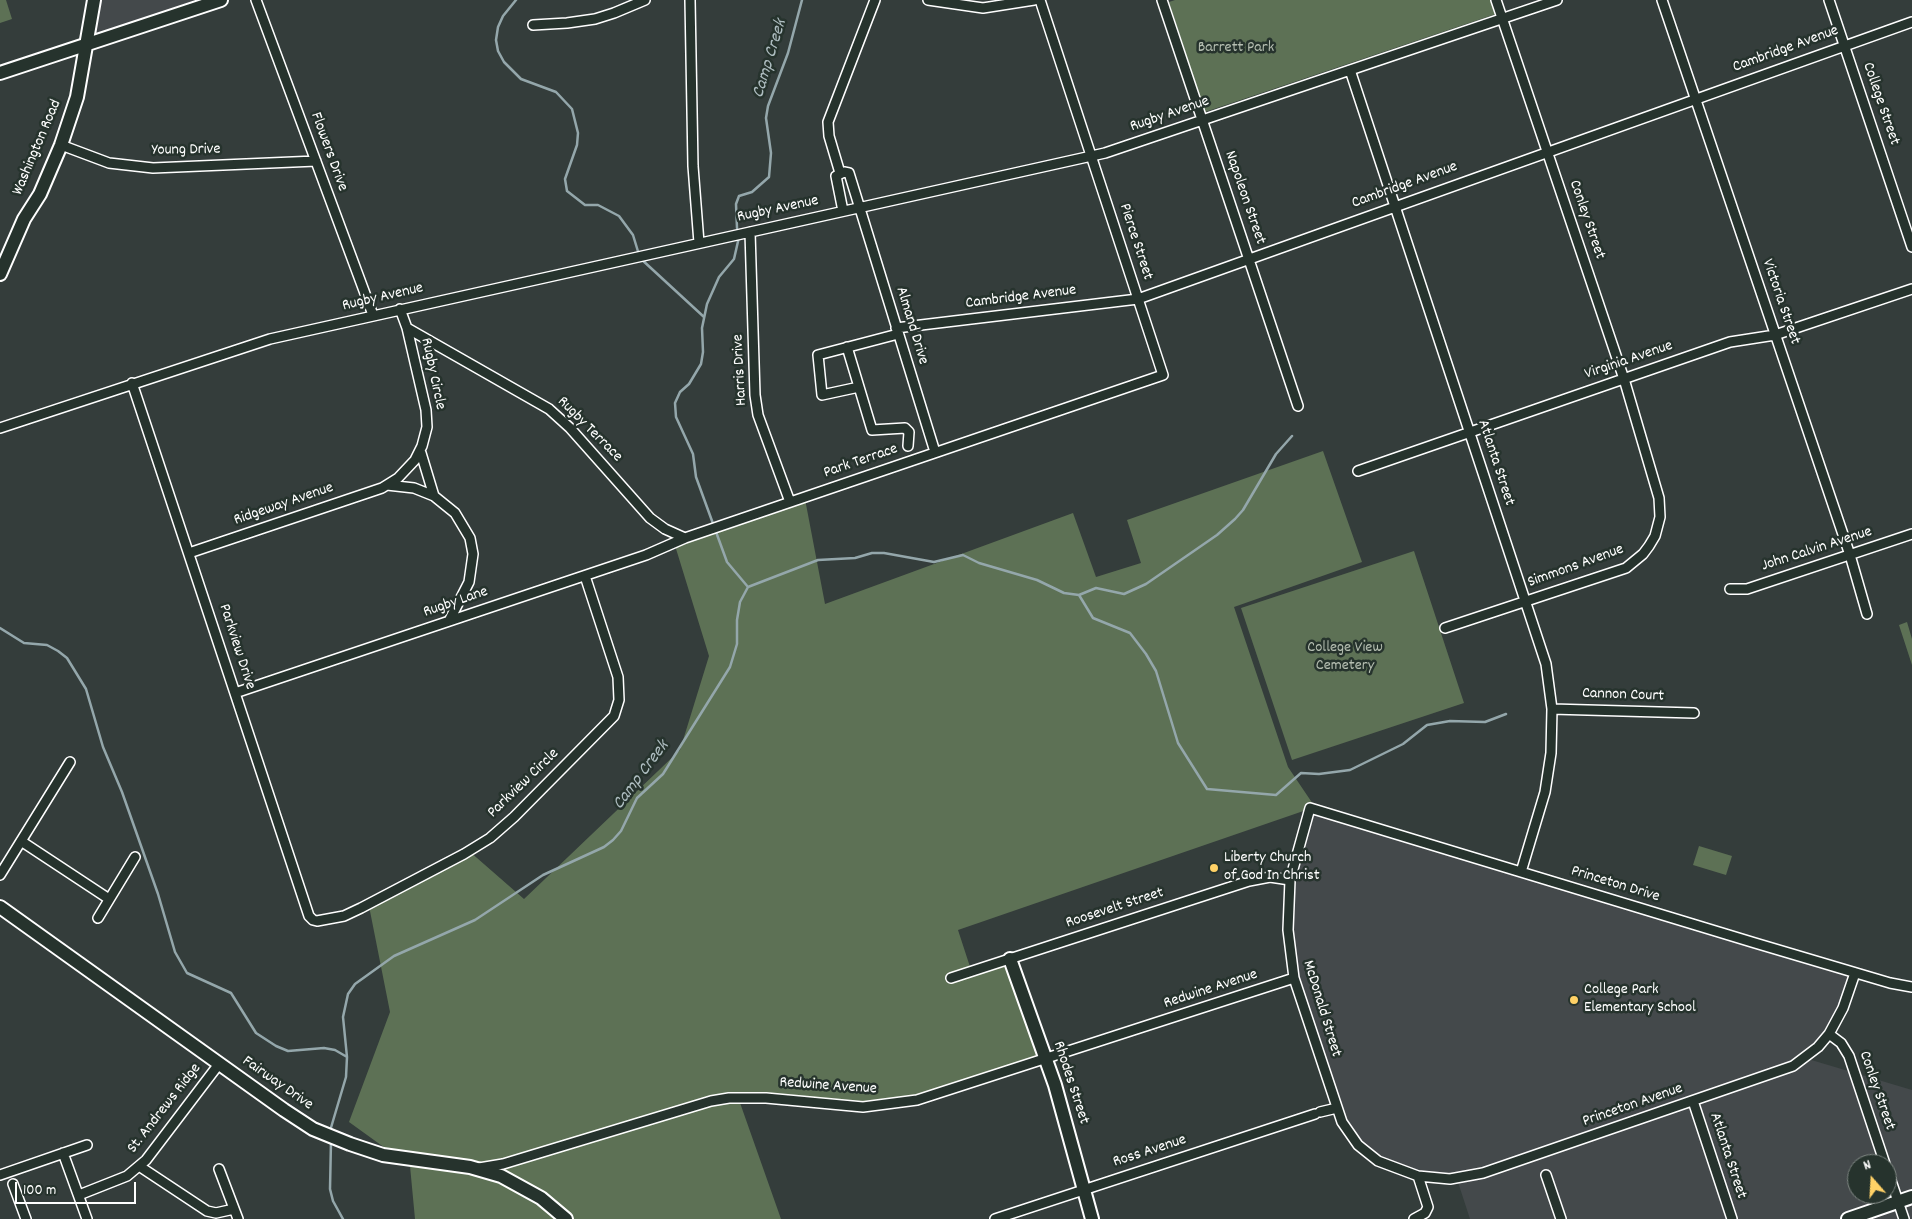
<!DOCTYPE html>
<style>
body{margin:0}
#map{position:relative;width:1912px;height:1219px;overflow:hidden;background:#343d3b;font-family:Dekko,sans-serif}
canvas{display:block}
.north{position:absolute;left:1847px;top:1154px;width:50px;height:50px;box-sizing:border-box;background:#26332d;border:1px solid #7d8581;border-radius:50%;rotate:341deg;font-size:14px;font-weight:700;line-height:20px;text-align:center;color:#fff}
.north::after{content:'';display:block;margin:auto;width:18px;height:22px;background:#ffd166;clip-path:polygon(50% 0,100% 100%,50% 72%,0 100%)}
.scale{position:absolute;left:15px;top:1182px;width:121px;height:22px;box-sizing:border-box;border:2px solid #fff;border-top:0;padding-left:6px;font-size:15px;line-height:18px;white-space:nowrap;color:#fff;-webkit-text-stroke:4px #26332d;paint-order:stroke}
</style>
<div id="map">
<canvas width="1912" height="1219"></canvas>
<div class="north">N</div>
<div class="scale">100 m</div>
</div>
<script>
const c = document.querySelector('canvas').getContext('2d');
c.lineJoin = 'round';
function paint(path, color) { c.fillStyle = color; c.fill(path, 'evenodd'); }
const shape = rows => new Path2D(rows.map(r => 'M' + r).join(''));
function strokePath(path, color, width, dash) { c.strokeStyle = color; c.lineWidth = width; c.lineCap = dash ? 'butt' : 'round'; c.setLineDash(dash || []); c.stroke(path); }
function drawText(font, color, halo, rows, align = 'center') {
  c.font = font + ' Dekko,sans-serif'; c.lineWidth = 5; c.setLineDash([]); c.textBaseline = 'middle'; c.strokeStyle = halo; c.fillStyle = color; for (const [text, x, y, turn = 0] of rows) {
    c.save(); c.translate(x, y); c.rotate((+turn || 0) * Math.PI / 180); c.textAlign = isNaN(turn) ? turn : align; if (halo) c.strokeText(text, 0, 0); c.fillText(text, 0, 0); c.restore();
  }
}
paint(shape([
 [94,0,227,0,86,44],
 [1315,807,1855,974,1835,1024,1808,1059,1912,1090,1912,1219,1470,1219,1456,1176,1424,1179,1375,1157,1351,1133,1339,1106,1295,976,1288,907,1296,859],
 [1857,1164,1887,1164,1887,1194,1857,1194]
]), '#44494b');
paint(shape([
 [0,0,6,0,12,19,0,23],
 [1175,0,1491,0,1496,14,1205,112,1169,2],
 [1323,451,1362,562,1234,607,1288,767,1315,807,958,930,973,976,1010,963,1044,1061,917,1097,867,1104,739,1100,781,1219,415,1219,410,1166,349,1122,390,1012,368,901,469,851,524,899,680,750,709,656,673,539,805,499,825,604,1073,513,1096,577,1141,563,1127,520],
 [1414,551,1464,703,1292,760,1241,608],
 [1907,622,1912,639,1912,665,1899,625],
 [1699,846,1732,856,1726,875,1693,865]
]), '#5d7155');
strokePath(shape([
 [516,0,503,16,498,27,496,40,498,51,504,62,521,79,556,92,572,109,578,133,577,145,565,179,567,191,585,205,598,205,619,216,633,235,640,258,704,317],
 [737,228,736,204,739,196,752,192,769,177,771,153,766,118,768,106,788,53,802,0],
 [739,237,734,259,719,277,707,304,702,328,703,352,701,364,689,384,680,392,675,403,676,417,693,454,696,477,727,562,748,587],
 [748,587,818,560,855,558,872,553,884,553,934,562,963,555,979,563,1037,580,1064,593,1079,595,1096,588,1124,594,1146,584,1217,535,1235,519,1243,510,1276,454,1292,436],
 [1079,595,1093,618,1130,633,1146,654,1156,671,1178,743,1207,789,1276,795,1301,773,1319,774,1350,770,1403,744,1427,725,1450,721,1485,722,1506,714],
 [0,628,24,643,47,645,58,651,67,658,86,689,103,747,122,792,158,894,175,952,187,973,231,993,256,1033,276,1046,288,1051,324,1048,335,1050,347,1057],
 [330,1131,346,1077,347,1057,343,1017,348,994,355,984,394,956,475,920,543,875,604,847,613,840,621,831,637,798,663,774,730,667,737,644,737,620,740,602,748,587],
 [331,1141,330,1189,333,1201,343,1219]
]), '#94a7ab', 2.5);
const street = shape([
 [256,0,373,315],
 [690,0,693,166,699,243],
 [928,0,983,8,1034,0],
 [1162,0,1298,406],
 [1662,0,1850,555,1867,614],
 [1829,0,1912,247],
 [533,25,567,23,595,19,614,13,645,0],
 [1350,70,1546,664,1552,709,1551,753,1545,792,1521,872],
 [61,145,109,163,153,168,316,161],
 [840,173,829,136,828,122,875,0],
 [843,211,836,176,844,172,849,173,935,452],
 [750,232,755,395,758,415,790,502],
 [407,328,549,409,570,428,650,518,665,529,685,538],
 [896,328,1138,299,1912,22],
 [847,347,872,430,905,428,909,432,908,446],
 [132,383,309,916,313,920,317,921,344,916,361,908,464,854,490,838,514,817,614,716,619,700,618,677,585,576],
 [859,387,822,395,818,355,898,334],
 [0,428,270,339,1105,153,1557,0],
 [421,453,434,496],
 [1358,471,1730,342,1775,335,1912,289],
 [387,485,414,488,434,496,455,513,470,538,473,554,469,582,449,621],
 [189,553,382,488,398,478,415,460,422,446,427,427,426,410,407,328,400,309],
 [1730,589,1747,589,1912,534],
 [1445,628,1626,568,1643,554,1649,546,1655,536,1660,517,1659,498,1624,379,1496,0],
 [235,693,646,555,685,538,1163,375,1040,0],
 [1552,709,1694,713],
 [21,841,109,899],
 [0,875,70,762],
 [98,918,135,857],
 [1855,973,1843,1008,1829,1034,1818,1047,1793,1066,1483,1173,1450,1179,1418,1176,1378,1161,1358,1145,1342,1122,1294,978,1288,930,1290,880,1310,808,1755,943,1890,983,1912,987],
 [951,978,1249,881,1270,877,1290,880],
 [1829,1034,1841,1043,1849,1056,1885,1164],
 [1693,1101,1732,1219],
 [1320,1112,1337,1108],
 [63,1153,87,1219],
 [139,1166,207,1211,216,1213,234,1209],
 [479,1168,503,1164,711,1101,729,1098,766,1098,863,1107,917,1100,1294,978],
 [219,1169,238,1219],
 [1887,1169,1904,1219],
 [0,1175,87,1145],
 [1546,1175,1561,1219],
 [13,1184,26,1219],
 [79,1195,127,1176,146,1160,219,1064],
 [995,1219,1315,1114],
 [1414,1219,1425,1213,1428,1207,1418,1176]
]);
const secondary = shape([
 [0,73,221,0],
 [0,274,24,219,40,194,61,145,77,97,94,0],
 [0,907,284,1110,313,1129,350,1144,383,1155,470,1167,501,1176,541,1198,566,1219],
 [1010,959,1055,1085,1092,1219],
 [1848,1219,1912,1197]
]);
strokePath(street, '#fff', 12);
strokePath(secondary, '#fff', 16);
strokePath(street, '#26332d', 9);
strokePath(secondary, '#26332d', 12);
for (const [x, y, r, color] of [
 [1214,868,5,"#ffd166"],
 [1574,1000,5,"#ffd166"]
]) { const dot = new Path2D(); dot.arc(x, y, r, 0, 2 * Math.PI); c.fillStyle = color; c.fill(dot); strokePath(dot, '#26332d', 2); }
drawText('16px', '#b6bfb2', '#26332d', [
 ["Barrett Park",1236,49],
 ["College View",1345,649],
 ["Cemetery",1345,667]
]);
drawText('16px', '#fff', '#26332d', [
 ["Cambridge Avenue",1786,50,-20],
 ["College Street",1880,104,71],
 ["Rugby Avenue",1170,115,-19],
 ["Washington Road",38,148,-67],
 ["Young Drive",186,151,-1],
 ["Flowers Drive",328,152,70],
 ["Cambridge Avenue",1405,186,-20],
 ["Napoleon Street",1244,198,71],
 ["Rugby Avenue",778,210,-12],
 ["Conley Street",1586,220,71],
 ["Pierce Street",1135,242,72],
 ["Rugby Avenue",383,298,-13],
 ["Cambridge Avenue",1021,298,-7],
 ["Victoria Street",1780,302,71],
 ["Almand Drive",911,326,73],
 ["Virginia Avenue",1629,361,-19],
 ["Harris Drive",741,370,-93],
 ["Rugby Circle",432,374,78],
 ["Rugby Terrace",589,430,45],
 ["Park Terrace",861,462,-19],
 ["Atlanta Street",1495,463,72],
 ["Ridgeway Avenue",284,505,-19],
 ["John Calvin Avenue",1817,550,-18],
 ["Simmons Avenue",1576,567,-20],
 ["Rugby Lane",456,603,-19],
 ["Parkview Drive",236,647,72],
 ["Cannon Court",1623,696,2],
 ["Parkview Circle",524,784,-44],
 ["Princeton Drive",1615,885,17],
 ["Roosevelt Street",1115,909,-18],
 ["Redwine Avenue",1211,990,-18],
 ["McDonald Street",1321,1009,73],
 ["Rhodes Street",1070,1083,72],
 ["Fairway Drive",277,1084,35],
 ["Redwine Avenue",828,1087,4],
 ["Conley Street",1876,1091,71],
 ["Princeton Avenue",1633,1106,-19],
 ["St. Andrews Ridge",165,1109,-52],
 ["Ross Avenue",1150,1152,-18],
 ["Atlanta Street",1727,1156,72]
]);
drawText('16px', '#fff', '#26332d', [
 ["Liberty Church",1224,859],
 ["of God In Christ",1224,877],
 ["College Park",1584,991],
 ["Elementary School",1584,1009]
], 'left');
drawText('italic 18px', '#aebdc0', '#26332d', [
 ["Camp Creek",771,59,-73],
 ["Camp Creek",642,776,-53]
]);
</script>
